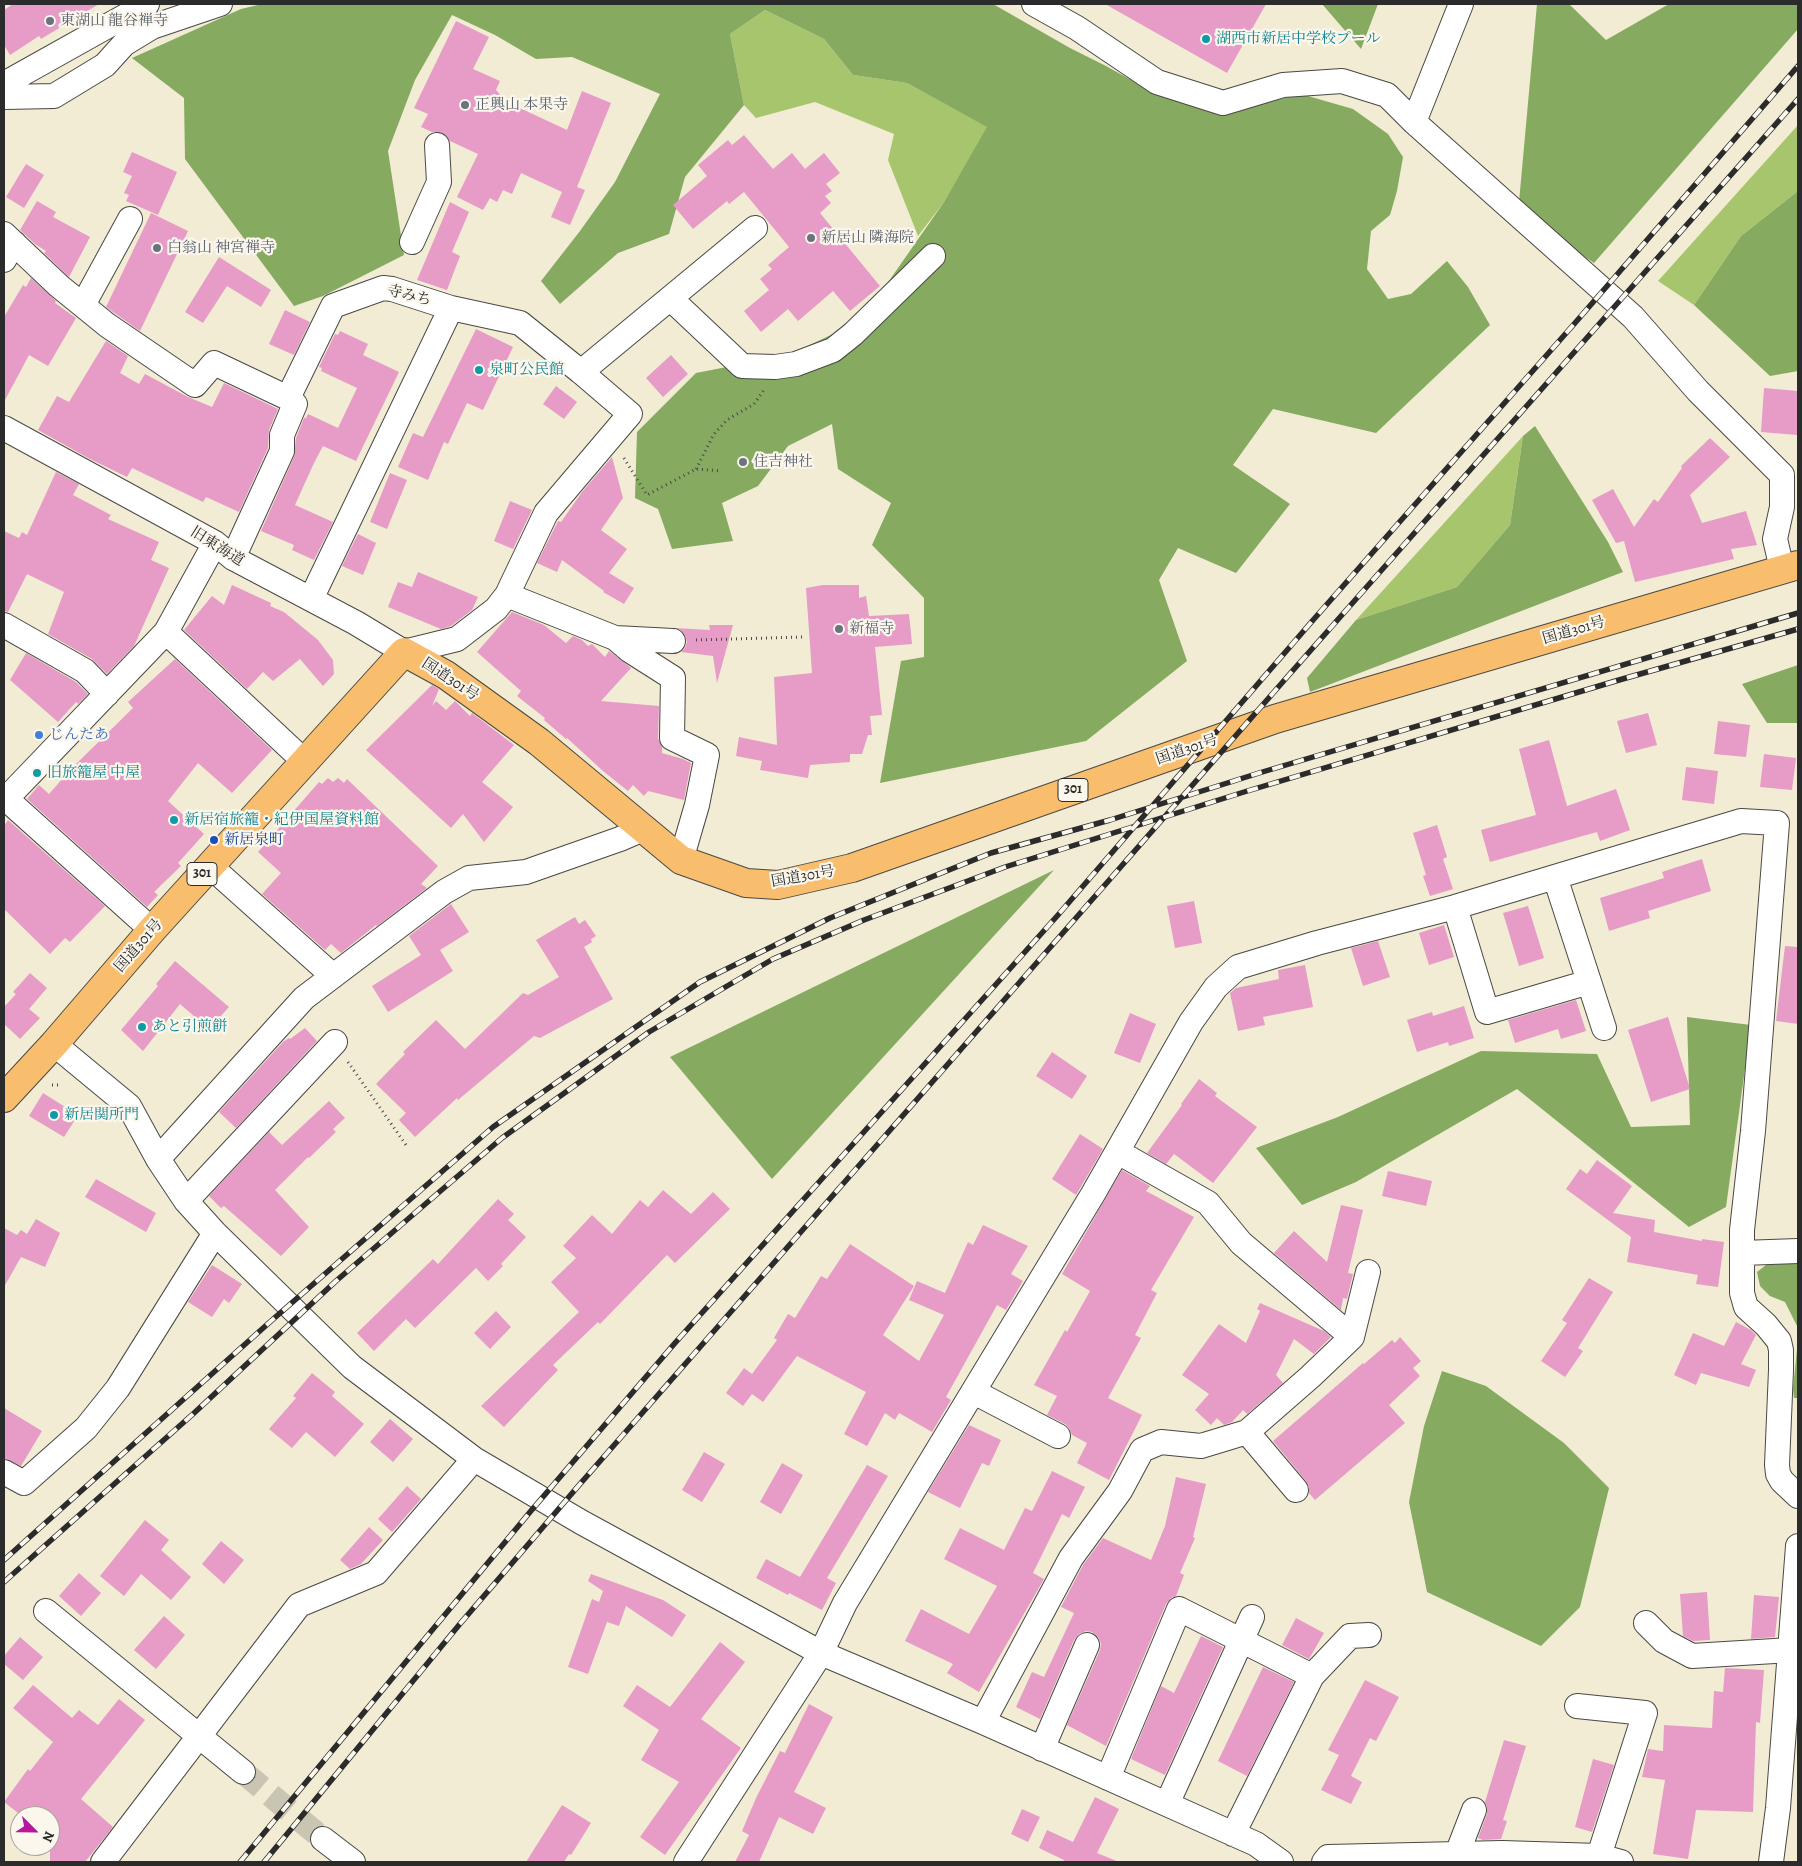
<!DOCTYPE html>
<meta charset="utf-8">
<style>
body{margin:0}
#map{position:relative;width:1802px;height:1866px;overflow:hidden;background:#f2ecd5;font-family:Alegreya,serif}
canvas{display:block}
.frame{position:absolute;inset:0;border:5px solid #2b2b2b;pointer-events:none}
.north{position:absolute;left:10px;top:1806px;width:50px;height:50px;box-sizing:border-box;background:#fbf7ec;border:1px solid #a8a59f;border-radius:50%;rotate:113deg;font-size:14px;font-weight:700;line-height:20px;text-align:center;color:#2b2b2b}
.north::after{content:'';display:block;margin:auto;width:18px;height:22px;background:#b5179e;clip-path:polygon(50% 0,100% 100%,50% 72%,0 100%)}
</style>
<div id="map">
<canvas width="1802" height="1866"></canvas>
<div class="frame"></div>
<div class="north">N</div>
</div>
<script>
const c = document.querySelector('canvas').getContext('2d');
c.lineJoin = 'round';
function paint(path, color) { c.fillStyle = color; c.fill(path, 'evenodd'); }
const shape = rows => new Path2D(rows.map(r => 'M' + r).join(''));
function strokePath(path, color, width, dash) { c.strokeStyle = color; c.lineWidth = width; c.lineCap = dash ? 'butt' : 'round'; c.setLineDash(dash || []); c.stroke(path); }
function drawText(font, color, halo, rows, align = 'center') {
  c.font = font + ' Alegreya,"Noto Serif JP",serif'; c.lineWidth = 4.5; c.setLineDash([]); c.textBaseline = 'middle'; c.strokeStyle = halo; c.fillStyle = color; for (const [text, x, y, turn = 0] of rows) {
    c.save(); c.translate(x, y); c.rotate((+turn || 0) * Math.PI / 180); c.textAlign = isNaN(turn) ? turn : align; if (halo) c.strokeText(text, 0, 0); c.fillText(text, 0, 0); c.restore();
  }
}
paint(shape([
 [765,10,824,39,853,75,907,83,988,127,944,202,918,236,888,160,894,134,815,102,756,118,744,105,730,34],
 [1798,125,1798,191,1741,236,1694,305,1658,281],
 [1523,436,1510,525,1457,587,1356,620]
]), '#a7c56d');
paint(shape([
 [262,4,993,4,1070,48,1106,66,1158,95,1219,115,1301,94,1353,109,1388,134,1403,157,1397,191,1390,215,1371,231,1367,269,1388,299,1411,294,1447,261,1468,287,1490,325,1376,433,1273,409,1233,465,1290,504,1236,573,1178,548,1159,580,1187,661,1086,741,880,783,901,661,924,657,924,598,872,545,891,503,838,469,832,424,788,446,758,486,722,503,733,541,672,549,658,509,635,498,637,432,696,373,788,355,861,321,944,202,987,127,907,83,853,75,824,39,765,10,730,34,744,105,685,177,669,234,618,253,560,304,541,281,580,231,615,182,660,94,572,57,536,59,495,35,452,15,415,80,388,151,404,255,323,296,294,306,185,159,184,98,132,58,241,9],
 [1322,4,1378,4,1361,49],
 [1537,4,1569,4,1606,40,1669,4,1798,4,1798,29,1594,263,1518,213],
 [1798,191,1798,371,1770,376,1694,305,1741,236],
 [1535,426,1608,542,1623,572,1310,692,1307,678,1356,620,1457,587,1510,525,1523,436],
 [1798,665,1798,723,1767,723,1742,684],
 [1054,870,772,1179,670,1057],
 [1687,1017,1751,1025,1726,1207,1689,1227,1517,1089,1356,1182,1302,1205,1256,1148,1338,1117,1481,1051,1597,1054,1631,1127,1690,1125],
 [1798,1263,1798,1328,1785,1302,1770,1296,1760,1286,1757,1272,1766,1265],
 [1798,1339,1798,1398,1794,1398,1793,1389],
 [1442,1371,1486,1386,1564,1443,1609,1488,1580,1607,1541,1646,1427,1592,1409,1502,1424,1426]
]), '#85aa60');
paint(shape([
 [13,4,99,4,41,39,39,36,10,55,4,45,4,10],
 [1105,4,1266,4,1227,73],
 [456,21,489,37,473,69,500,81,496,90,507,102,567,130,582,91,611,103,577,187,585,190,570,225,551,217,562,192,521,173,512,194,503,190,497,202,490,198,483,210,457,197,478,154,450,141,443,133,432,132,421,127,428,114,414,108],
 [744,135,773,169,792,153,805,169,824,153,840,173,826,184,832,191,825,196,831,203,820,213,880,286,850,311,833,291,798,321,788,309,761,332,744,311,769,290,760,279,772,269,768,265,789,247,744,192,729,204,727,201,693,229,673,205,707,176,698,165,728,140,732,145],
 [132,152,177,172,158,215,126,201,129,195,124,193,132,176,123,172],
 [26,164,44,175,24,208,6,197],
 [37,201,56,212,53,217,90,237,69,277,44,253,46,251,35,244,20,230],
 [450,202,469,212,452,252,460,256,447,290,417,280],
 [151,213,188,231,140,331,106,307],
 [219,257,271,290,261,307,227,286,203,323,185,312],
 [31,278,56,301,55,303,76,318,48,366,29,355,4,402,4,317,23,285,26,287],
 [285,310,310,322,294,355,269,344],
 [476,329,513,347,483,410,467,403,448,444,444,442,428,480,398,467,413,433,423,437],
 [340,331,368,344,363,355,399,372,356,461,323,446,314,463,295,505,333,522,314,560,292,550,294,545,261,531,294,457,296,438,304,418,306,418,308,414,338,428,357,388,321,371,322,368,319,367,335,334,338,335],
 [106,341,128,356,120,373,139,384,145,374,188,397,212,407,224,383,278,409,269,430,268,448,239,512,206,497,203,502,132,468,127,477,90,459,38,430,57,396,69,402],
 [671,355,688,374,663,397,646,378],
 [556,386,577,402,564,419,543,404],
 [1764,388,1798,391,1797,435,1761,432],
 [1710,438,1730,457,1690,495,1702,523,1746,511,1757,545,1731,549,1734,559,1635,582,1624,541,1616,543,1592,500,1613,489,1634,527,1654,499,1658,502,1682,468,1681,466],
 [612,457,623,498,601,530,627,549,609,573,634,588,624,604,603,592,604,591,562,560,557,572,537,563,558,521,561,522,582,492],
 [56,472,79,484,73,495,111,515,108,519,159,542,151,560,169,568,134,646,107,674,92,659,48,634,64,592,27,574,8,612,4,611,4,531,19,538,22,532,27,535],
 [390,473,407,480,387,529,370,522],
 [510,501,532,510,513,549,494,541],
 [358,534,376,543,363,575,342,566],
 [418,572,478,597,472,610,451,626,441,629,388,607,398,582,412,587],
 [232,585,271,603,270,606,284,612,318,640,333,660,334,674,323,686,300,659,273,681,263,672,247,689,184,630,212,596,224,605],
 [823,585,859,585,859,598,866,596,869,616,909,614,912,644,875,647,882,715,870,716,872,735,868,735,862,754,850,754,850,762,810,765,808,778,760,770,762,761,736,756,739,737,777,745,774,677,812,673,806,588],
 [512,612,544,625,566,643,573,636,582,640,588,646,592,644,605,657,609,651,631,668,601,701,659,706,658,738,662,747,662,753,683,759,691,763,684,800,648,791,644,796,633,785,628,791,603,771,567,738,566,739,544,720,545,718,517,696,521,691,477,652],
 [709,625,733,625,717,683,713,656,681,652,685,648,687,642,685,635,681,630,675,628,710,630],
 [26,653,76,682,88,694,78,704,76,702,58,722,10,680],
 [175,659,272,750,232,793,198,763,168,801,204,834,178,863,181,866,154,892,158,895,147,907,27,799,39,785,49,794,71,769,133,708,128,702],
 [432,685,439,689,432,706,436,701,446,710,455,701,470,716,472,713,514,745,482,782,513,807,484,842,463,814,451,828,366,750],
 [1648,713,1657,745,1626,753,1617,721],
 [1718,721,1750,725,1746,757,1714,754],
 [1549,740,1567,806,1616,789,1630,830,1600,841,1597,832,1490,862,1481,830,1536,815,1519,749],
 [1764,754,1796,758,1792,790,1760,787],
 [1686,767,1718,771,1714,804,1682,800],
 [328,778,333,782,338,778,344,783,347,779,438,866,421,884,427,888,377,926,376,925,341,953,331,944,325,950,262,894,281,873,258,852,319,782,322,784],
 [8,820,105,906,70,942,65,938,50,954,4,909,4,826],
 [1437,825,1447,857,1443,859,1453,889,1430,896,1423,876,1426,875,1413,833],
 [1702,859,1711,891,1648,911,1650,918,1609,931,1600,898,1664,878,1662,872],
 [1194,901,1202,943,1175,948,1167,906],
 [451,904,469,932,440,950,453,971,388,1012,372,986,421,955,409,936],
 [1528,906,1544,958,1519,966,1503,913],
 [575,917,579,924,585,920,596,936,591,939,592,942,584,947,613,999,540,1038,534,1036,458,1100,457,1098,415,1137,399,1120,406,1113,376,1084,405,1054,403,1052,436,1020,465,1049,523,993,528,995,559,977,536,940],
 [1444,925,1454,957,1429,965,1419,933],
 [1378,941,1390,977,1363,986,1351,948],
 [1785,946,1798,947,1798,1024,1776,1021],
 [175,961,229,1007,209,1029,180,1004,143,1051,121,1030,158,986,156,984],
 [1305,965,1313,1007,1263,1017,1265,1025,1238,1031,1230,993,1236,988,1279,979,1278,970],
 [30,973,47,988,29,1009,40,1018,20,1039,4,1024,4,1007,16,994,13,992],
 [1576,1000,1586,1031,1561,1039,1558,1029,1515,1043,1508,1020],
 [1464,1006,1474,1038,1449,1046,1448,1042,1417,1052,1407,1020,1432,1012,1433,1016],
 [1130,1013,1156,1024,1140,1063,1114,1053],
 [1668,1017,1690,1089,1651,1102,1628,1030],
 [305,1028,317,1041,236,1128,219,1112,283,1042,289,1038,290,1039],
 [1052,1052,1087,1076,1072,1099,1036,1076],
 [1199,1079,1217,1093,1215,1096,1257,1127,1213,1183,1174,1154,1166,1164,1147,1153,1182,1105,1181,1104],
 [43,1093,78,1115,64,1137,29,1116],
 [329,1101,345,1118,333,1129,336,1132,309,1158,308,1157,275,1190,309,1227,281,1256,224,1206,221,1208,209,1196,269,1132,282,1145],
 [1080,1134,1103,1149,1076,1195,1052,1179],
 [1597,1160,1632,1186,1613,1213,1655,1220,1654,1232,1702,1241,1702,1239,1724,1242,1718,1287,1696,1284,1698,1275,1627,1262,1631,1237,1566,1189,1580,1169,1587,1174],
 [1122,1170,1150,1186,1146,1191,1194,1217,1151,1290,1157,1293,1135,1335,1141,1338,1108,1398,1142,1415,1109,1480,1077,1463,1087,1443,1072,1435,1069,1428,1065,1424,1047,1415,1057,1396,1034,1385,1065,1330,1067,1332,1090,1291,1062,1274],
 [1388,1171,1432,1181,1426,1206,1382,1196],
 [96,1179,156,1213,146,1232,85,1197],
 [663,1190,691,1214,713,1192,730,1209,675,1263,667,1255,600,1324,598,1322,553,1365,558,1370,504,1427,481,1406,579,1312,551,1282,576,1258,563,1246,592,1215,612,1234,640,1200,648,1207],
 [498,1199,514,1214,508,1220,526,1237,501,1264,503,1266,488,1281,476,1268,415,1328,406,1319,374,1351,357,1333,433,1259,438,1264],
 [1341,1205,1363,1210,1348,1273,1353,1274,1347,1299,1343,1298,1341,1310,1274,1253,1294,1231,1327,1262],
 [36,1219,60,1233,45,1267,21,1257,4,1287,4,1228,17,1235,21,1230,27,1234],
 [983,1225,1028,1246,1011,1274,1023,1281,1006,1310,997,1305,946,1397,951,1400,932,1432,899,1413,895,1420,885,1413,867,1446,844,1434,866,1392,797,1356,763,1402,752,1394,743,1406,726,1393,744,1368,752,1374,777,1340,774,1338,788,1314,795,1318,821,1276,827,1279,850,1244,914,1286,883,1335,919,1361,944,1315,909,1300,917,1281,945,1293,968,1242,973,1245],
 [212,1265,242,1284,229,1303,224,1299,212,1317,188,1302],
 [1589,1278,1613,1292,1578,1348,1583,1351,1565,1377,1541,1361,1567,1323,1562,1320],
 [1260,1303,1324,1331,1331,1337,1314,1354,1294,1339,1276,1375,1283,1383,1247,1414,1243,1410,1232,1422,1224,1425,1217,1418,1211,1425,1195,1410,1209,1394,1182,1375,1219,1324,1246,1343,1260,1311,1257,1309],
 [496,1311,511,1327,490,1349,474,1333],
 [1736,1322,1751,1330,1756,1335,1741,1364,1756,1370,1749,1387,1701,1373,1696,1385,1674,1375,1693,1333,1724,1346],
 [1400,1337,1421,1361,1413,1368,1420,1376,1389,1405,1405,1423,1315,1500,1309,1493,1309,1487,1306,1481,1273,1441,1363,1363,1364,1364,1392,1340,1395,1343],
 [312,1373,335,1392,332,1396,364,1424,335,1457,306,1432,292,1448,269,1429,296,1398,293,1396],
 [4,1408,42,1431,21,1466,4,1458],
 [390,1419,413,1439,393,1462,370,1442],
 [969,1425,1001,1440,989,1466,982,1463,960,1508,928,1492],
 [704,1452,725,1464,702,1502,682,1490],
 [782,1463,803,1475,781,1514,760,1502],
 [867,1465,888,1476,827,1578,836,1583,822,1610,789,1593,788,1595,756,1578,766,1559,800,1577],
 [1052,1471,1085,1487,1069,1518,1062,1514,1033,1573,1044,1579,979,1692,947,1673,953,1664,905,1641,921,1609,969,1634,997,1586,944,1559,960,1528,1004,1550,1025,1508,1032,1511],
 [1176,1477,1206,1484,1193,1537,1195,1538,1180,1573,1184,1575,1176,1596,1171,1598,1166,1604,1106,1746,1067,1725,1100,1650,1101,1644,1098,1637,1092,1632,1086,1631,1079,1634,1074,1640,1040,1719,1016,1707,1032,1672,1044,1677,1074,1613,1061,1607,1083,1565,1103,1538,1151,1560,1165,1526],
 [407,1486,421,1499,392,1532,378,1519],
 [145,1520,169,1540,161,1550,191,1577,171,1600,141,1574,124,1596,100,1576],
 [369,1527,383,1540,361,1564,350,1569,340,1560],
 [221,1541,244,1560,224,1584,202,1564],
 [79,1573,101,1593,81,1616,59,1596],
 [591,1574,663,1600,686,1615,672,1637,626,1606,619,1626,607,1622,588,1674,568,1667,592,1599,599,1602,603,1591,588,1581],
 [1707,1592,1710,1640,1693,1641,1683,1636,1680,1594],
 [1754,1595,1779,1597,1775,1637,1751,1639],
 [164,1616,185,1635,156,1669,134,1650],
 [1296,1618,1324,1633,1309,1659,1282,1645],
 [1201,1636,1223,1647,1165,1775,1131,1759,1161,1686,1174,1693],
 [20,1637,43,1657,23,1680,4,1664,4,1656],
 [720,1642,745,1662,701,1719,741,1748,665,1855,640,1837,679,1782,641,1760,659,1730,623,1706,637,1685,670,1707],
 [1263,1667,1294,1682,1247,1776,1218,1761],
 [1725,1668,1764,1670,1760,1723,1756,1722,1753,1812,1696,1810,1688,1859,1653,1854,1665,1780,1642,1777,1648,1749,1663,1751,1664,1725,1712,1728,1714,1691,1723,1692],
 [1365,1680,1399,1697,1376,1741,1370,1738,1351,1776,1362,1782,1351,1804,1321,1790,1339,1755,1328,1750],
 [33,1685,72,1718,79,1710,98,1725,119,1699,145,1720,81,1799,113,1827,85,1862,50,1862,50,1816,22,1816,4,1802,28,1769,30,1771,53,1742,13,1708],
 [809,1704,833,1717,794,1792,826,1808,813,1834,779,1817,759,1862,735,1862,749,1835,742,1831,756,1798,780,1751,785,1753],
 [1504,1740,1526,1746,1503,1820,1507,1821,1501,1839,1483,1840,1478,1838,1487,1814,1487,1807,1485,1802],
 [1593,1759,1614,1765,1592,1832,1575,1827],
 [1095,1797,1119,1809,1097,1853,1119,1862,1063,1862,1064,1860,1039,1848,1047,1830,1073,1842],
 [562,1805,591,1823,571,1855,569,1854,564,1862,526,1862],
 [1022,1809,1040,1817,1028,1842,1011,1834]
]), '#e69cc6');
strokePath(shape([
 [243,1772,323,1839]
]), '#cac5b3', 24, [24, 12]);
const minor = shape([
 [1034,4,1077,28,1157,82,1223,103,1283,85,1342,81,1387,95,1414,122,1633,317,1698,391,1782,475,1782,507,1775,539,1782,569],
 [4,84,147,4],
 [4,97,54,96,105,65,124,44,152,27,220,4],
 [1414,122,1461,4],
 [4,234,59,286,107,325,195,385,214,363,288,398,333,306,383,288,392,289,451,308,520,323,581,372,630,414,546,513,507,595,496,609,457,639,404,652,356,623,233,558,215,543,4,428],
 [412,242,439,182,437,145],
 [4,260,14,243],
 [671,299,742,366,775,367,796,364,833,350,853,334,933,256],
 [83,305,130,219],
 [581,372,755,228],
 [233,558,282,451,282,435,295,404,288,398],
 [507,595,615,638,673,641],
 [311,599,451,308],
 [4,625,85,671,107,694],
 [166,632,304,761],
 [615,638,629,650,673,678,672,738,707,755,697,805,681,860],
 [4,797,152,930],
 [4,801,166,632,215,543],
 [210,866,333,976],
 [1555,877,1604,1028],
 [1455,907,1487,1012,1589,982],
 [54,1044,129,1106,158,1159,186,1201,215,1233,352,1367,474,1459,581,1522,821,1653,983,1722,1256,1844,1281,1862],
 [158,1159,304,998,444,892,469,878,526,872,620,839,643,829],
 [186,1201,335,1042],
 [1742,1253,1798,1251],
 [1352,1337,1368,1272],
 [974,1392,1058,1436],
 [1247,1432,1296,1490],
 [4,1472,24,1483,86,1428,118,1388,215,1233],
 [46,1611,243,1772],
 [1646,1623,1664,1641,1692,1656,1791,1650],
 [1577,1706,1645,1713,1599,1856],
 [983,1722,1071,1558,1120,1491,1142,1450,1161,1442,1201,1446,1247,1432,1310,1377,1352,1337,1241,1243,1208,1203,1118,1152],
 [1042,1749,1087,1645],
 [1108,1778,1179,1609,1312,1676],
 [1167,1804,1252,1617],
 [1233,1834,1312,1676,1350,1636,1369,1635],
 [323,1839,353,1862],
 [1457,1854,1474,1810],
 [103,1862,299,1605,376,1573,474,1459],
 [686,1862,821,1653,845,1603,1093,1194,1191,1022,1216,987,1238,967,1317,943,1455,907,1741,821,1777,823,1753,1131,1742,1230,1742,1293,1746,1307,1766,1325,1779,1341,1781,1350,1781,1370,1777,1465,1778,1474,1782,1481,1798,1496],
 [1324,1862,1328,1857,1502,1853,1599,1856,1621,1862],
 [1771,1862,1778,1808,1798,1546]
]);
const highway = shape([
 [4,1098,54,1044,152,930,404,652,446,675,539,742,681,860,746,883,778,885,852,868,1275,719,1798,565]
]);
strokePath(minor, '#494844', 26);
strokePath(highway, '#494844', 30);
strokePath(shape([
 [624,458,647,495,696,469,721,471],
 [696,469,714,434,727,420,754,404,764,390],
 [696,640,803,637],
 [348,1062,406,1145],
 [52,1085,62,1085]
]), '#494844', 3, [1, 4]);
strokePath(minor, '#fff', 24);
strokePath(highway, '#f9be6d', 28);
const rail = shape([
 [4,1560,271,1321,493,1127,700,982,830,918,991,853,1110,820,1259,773,1798,613],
 [4,1582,193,1414,336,1281,502,1138,649,1032,773,959,864,920,1005,867,1244,792,1619,680,1798,629],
 [240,1862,530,1512,675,1343,1058,915,1314,619,1575,323,1798,66],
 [264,1862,459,1625,580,1484,1288,676,1798,99]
]);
strokePath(rail, '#2b2b2b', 5.5);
strokePath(rail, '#fbf7ec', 4, [11]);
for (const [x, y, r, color] of [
 [50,21,5,"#6b7280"],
 [1206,39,5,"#0f9aa8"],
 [465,105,5,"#6b7280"],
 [811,238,5,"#6b7280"],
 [157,248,5,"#6b7280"],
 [479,370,5,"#0f9aa8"],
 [743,462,5,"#6b7280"],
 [839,629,5,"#6b7280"],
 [39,735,5,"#3f7fe0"],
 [37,773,5,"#0f9aa8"],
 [174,820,5,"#0f9aa8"],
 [214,840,5,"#1a4fb4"],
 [142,1027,5,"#0f9aa8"],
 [54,1115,5,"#0f9aa8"]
]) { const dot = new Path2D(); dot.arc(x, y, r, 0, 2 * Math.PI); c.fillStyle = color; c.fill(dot); strokePath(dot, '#fbf7ec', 2); }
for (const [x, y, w] of [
 [1073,790,30],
 [202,874,30]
]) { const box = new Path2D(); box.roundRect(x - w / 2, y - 11.5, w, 23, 4); c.fillStyle = '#fbf7ec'; c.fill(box); strokePath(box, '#2b2b2b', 1); }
drawText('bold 14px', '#2b2b2b', null, [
 ["301",1073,790],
 ["301",202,874]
]);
drawText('15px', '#5b616d', '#fbf7ec', [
 ["東湖山 龍谷禅寺",60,21],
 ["正興山 本果寺",475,105],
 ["新居山 隣海院",821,238],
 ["白翁山 神宮禅寺",167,248],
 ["住吉神社",753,462],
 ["新福寺",849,629]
], 'left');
drawText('15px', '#0d838f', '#fbf7ec', [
 ["湖西市新居中学校プール",1216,39],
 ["泉町公民館",489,370],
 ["旧旅籠屋 中屋",47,773],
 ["新居宿旅籠・紀伊国屋資料館",184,820],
 ["あと引煎餅",152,1027],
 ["新居関所門",64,1115]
], 'left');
drawText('15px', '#2b2b2b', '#fbf7ec', [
 ["寺みち",409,296,14],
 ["旧東海道",217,547,32],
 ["国道301号",1574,631,-16],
 ["国道301号",450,680,33],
 ["国道301号",1187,750,-19],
 ["国道301号",803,877,-10],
 ["国道301号",139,946,-49]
]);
drawText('15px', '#366cbe', '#fbf7ec', [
 ["じんたあ",49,735]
], 'left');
drawText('15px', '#164399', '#fbf7ec', [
 ["新居泉町",224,840]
], 'left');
</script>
